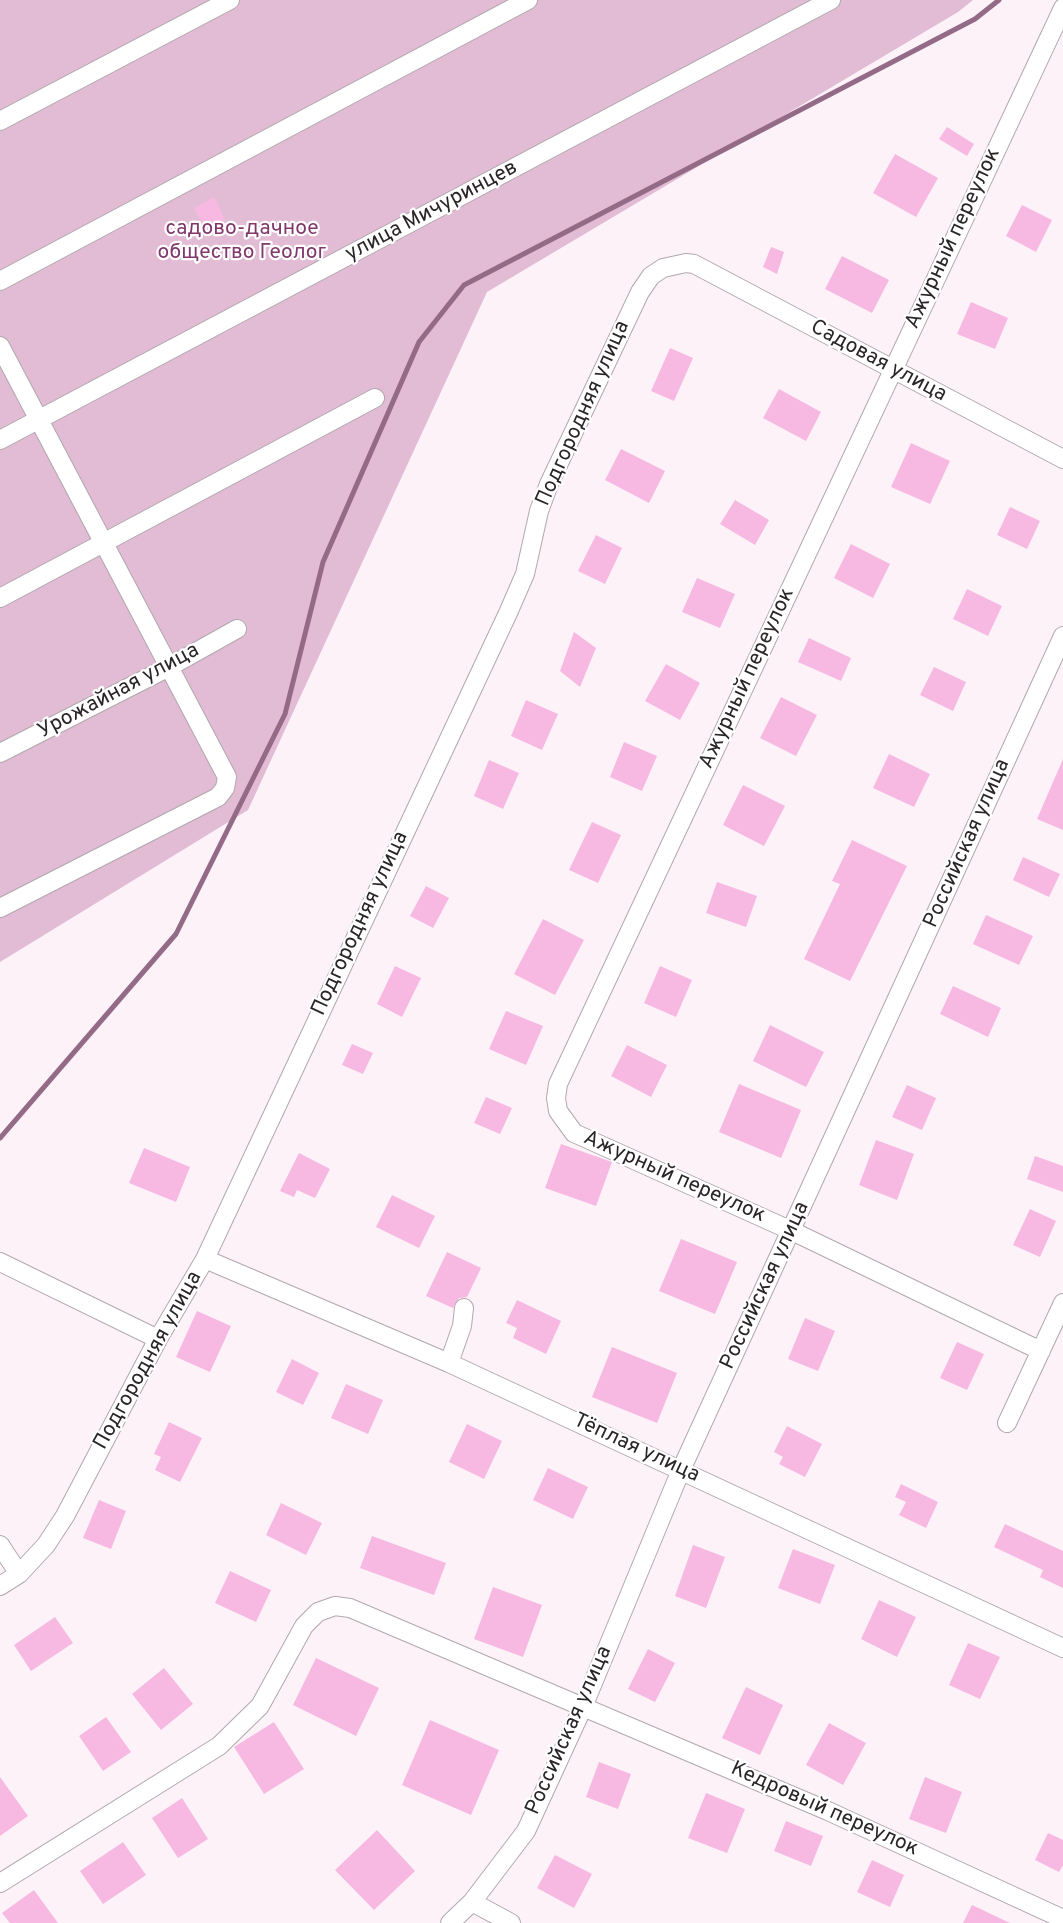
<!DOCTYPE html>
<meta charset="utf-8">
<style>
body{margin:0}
canvas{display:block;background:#fcf2f8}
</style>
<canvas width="1063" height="1923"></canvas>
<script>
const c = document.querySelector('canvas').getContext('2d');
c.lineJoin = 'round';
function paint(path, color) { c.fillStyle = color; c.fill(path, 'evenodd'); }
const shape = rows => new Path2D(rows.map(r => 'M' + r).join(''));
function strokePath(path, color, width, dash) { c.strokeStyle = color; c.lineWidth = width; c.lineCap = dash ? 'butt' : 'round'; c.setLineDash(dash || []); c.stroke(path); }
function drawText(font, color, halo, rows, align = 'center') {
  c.font = font + ' Overpass,sans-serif'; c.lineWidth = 4.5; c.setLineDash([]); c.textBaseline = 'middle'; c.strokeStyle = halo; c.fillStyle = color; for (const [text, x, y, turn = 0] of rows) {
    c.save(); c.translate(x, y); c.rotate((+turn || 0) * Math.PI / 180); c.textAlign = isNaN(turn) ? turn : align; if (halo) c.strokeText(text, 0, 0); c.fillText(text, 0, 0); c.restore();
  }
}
paint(shape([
 [0,0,973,0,958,12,487,292,248,810,0,962]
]), '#e2bbd4');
strokePath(shape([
 [0,1138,176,934,285,714,323,562,419,342,464,285,975,19,999,0]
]), '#946b86', 5);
paint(shape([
 [947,127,974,144,967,156,939,139],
 [895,154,938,178,916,217,873,193],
 [214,197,226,221,206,231,194,208],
 [1022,205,1052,220,1036,252,1006,236],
 [771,247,784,252,777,274,763,267],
 [842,256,889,280,872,313,825,289],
 [971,302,1008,318,995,349,957,334],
 [670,348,693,358,674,401,651,391],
 [779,389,821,412,806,441,763,418],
 [911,443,950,461,930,504,891,487],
 [621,449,665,471,649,503,605,480],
 [735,500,769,520,755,545,720,524],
 [1010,507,1040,521,1027,549,997,535],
 [596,535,622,548,605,584,578,571],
 [851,544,890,564,873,598,834,578],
 [697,578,735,594,720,628,682,612],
 [967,589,1002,606,988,636,953,619],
 [574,632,596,648,580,687,560,671],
 [809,638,851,658,841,681,798,662],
 [666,664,700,683,680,720,645,701],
 [934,667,966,682,953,711,920,695],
 [781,697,817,715,796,756,760,738],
 [526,700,558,714,542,750,511,736],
 [624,742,657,756,642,791,610,777],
 [889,754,930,774,914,807,873,788],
 [1063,759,1063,830,1037,819],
 [489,760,519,773,503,809,474,796],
 [743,785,785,806,764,846,723,825],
 [592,822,621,835,598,883,569,870],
 [852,840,907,866,850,981,804,959,840,884,832,881],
 [1023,857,1060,874,1049,897,1013,880],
 [717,882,757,896,746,927,706,913],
 [426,886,449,898,433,928,410,916],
 [986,915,1033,936,1019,965,973,944],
 [543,919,584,940,555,995,514,974],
 [395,966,421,978,402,1017,377,1004],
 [660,966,692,980,676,1017,644,1003],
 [953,986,1001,1008,988,1037,940,1014],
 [506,1011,543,1026,526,1065,489,1049],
 [770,1025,824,1052,806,1087,753,1061],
 [352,1044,373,1053,363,1074,342,1065],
 [627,1045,667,1065,651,1097,611,1076],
 [739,1084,801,1110,781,1158,719,1132],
 [907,1085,936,1098,922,1130,892,1117],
 [486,1097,512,1108,500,1134,474,1123],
 [876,1140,914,1154,897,1200,859,1185],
 [561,1144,612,1162,596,1206,545,1188],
 [144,1148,190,1167,176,1202,129,1183],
 [299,1153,330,1169,315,1198,297,1190,294,1197,280,1191],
 [1035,1156,1063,1166,1063,1192,1027,1179],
 [392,1195,435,1216,419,1248,376,1227],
 [1030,1209,1056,1221,1040,1257,1013,1245],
 [681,1239,737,1262,715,1314,659,1291],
 [447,1252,481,1268,467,1297,459,1298,453,1308,426,1296],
 [517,1300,561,1321,546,1354,513,1338,517,1328,506,1323],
 [197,1311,231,1326,210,1372,176,1357],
 [805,1318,835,1331,818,1371,788,1359],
 [957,1342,984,1354,967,1390,940,1378],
 [612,1347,677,1373,657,1423,592,1397],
 [292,1359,319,1373,303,1405,276,1392],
 [346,1384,383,1400,368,1434,331,1418],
 [169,1422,202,1438,180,1482,155,1470,161,1457,154,1454],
 [467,1424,502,1441,484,1479,449,1462],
 [787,1426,822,1444,805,1477,779,1464,783,1457,774,1452],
 [548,1468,588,1487,573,1519,533,1500],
 [901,1484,938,1502,926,1528,899,1515,906,1502,895,1497],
 [99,1500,126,1511,111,1549,83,1538],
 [281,1503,322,1523,306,1555,266,1535],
 [1005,1524,1063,1551,1063,1588,1040,1577,1043,1570,994,1547],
 [372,1536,446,1563,434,1595,360,1568],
 [693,1545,725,1557,706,1608,675,1596],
 [793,1549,835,1565,820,1604,778,1588],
 [230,1571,271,1590,256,1622,215,1603],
 [493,1587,542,1605,523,1657,474,1639],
 [879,1600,916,1617,897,1657,861,1639],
 [55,1617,73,1643,31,1671,14,1645],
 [968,1643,1000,1657,980,1699,949,1685],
 [648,1649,675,1663,655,1702,628,1689],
 [316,1658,379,1688,356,1736,293,1705],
 [164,1668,193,1704,161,1730,132,1694],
 [746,1687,783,1705,760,1755,722,1738],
 [106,1717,131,1752,103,1771,79,1736],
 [430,1720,499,1750,471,1815,402,1785],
 [274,1722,304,1769,264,1794,234,1747],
 [829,1723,866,1743,843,1785,806,1765],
 [599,1762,631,1774,618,1809,586,1797],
 [0,1777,28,1816,0,1836],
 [925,1777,962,1792,946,1833,909,1819],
 [706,1793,745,1809,727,1853,688,1838],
 [182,1798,208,1839,178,1858,152,1818],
 [786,1821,823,1836,811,1866,774,1851],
 [377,1830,415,1871,374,1910,335,1870],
 [1048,1833,1063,1840,1063,1865,1059,1872,1035,1860],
 [123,1842,146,1875,103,1904,80,1871],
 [555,1855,592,1874,574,1908,537,1888],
 [872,1860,904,1875,890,1907,857,1892],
 [34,1890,58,1923,10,1923,2,1913],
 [972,1905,1010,1923,963,1923]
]), '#f7b9e1');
const minor = shape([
 [0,121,230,0],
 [0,281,528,0],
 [0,346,227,777,225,788,218,797,0,908],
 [0,440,831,0],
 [0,598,375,398],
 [0,753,169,667,237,629],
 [205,1259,449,1363,1063,1648],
 [0,1262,158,1339],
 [1041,1351,792,1231,574,1133,558,1111,556,1098,558,1084,1063,8],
 [449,1363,462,1326,464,1308],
 [1007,1423,1063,1303],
 [0,1545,19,1574],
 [0,1586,19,1574,46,1545,65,1516,158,1339,205,1259,508,613,525,574,539,511,549,484,640,292,651,276,663,268,686,263,694,264,1063,459],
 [0,1883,219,1746,260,1706,304,1626,318,1612,335,1606,350,1608,828,1811,1063,1919],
 [472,1902,511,1923],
 [450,1923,472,1902,526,1831,583,1707,681,1470,1063,636]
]);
strokePath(minor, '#b1a8ad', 20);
strokePath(minor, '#fff', 18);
drawText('21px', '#2a2628', '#fff', [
 ["улица Мичуринцев",432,212,-28],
 ["Ажурный переулок",954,239,-65],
 ["Садовая улица",878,362,28],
 ["Подгородняя улица",584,414,-66],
 ["Ажурный переулок",748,679,-65],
 ["Урожайная улица",119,692,-28],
 ["Российская улица",968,844,-66],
 ["Подгородняя улица",361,924,-65],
 ["Ажурный переулок",674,1178,24],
 ["Российская улица",766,1286,-65],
 ["Подгородняя улица",149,1361,-61],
 ["Тёплая улица",636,1449,25],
 ["Российская улица",570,1731,-66],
 ["Кедровый переулок",824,1810,24]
]);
drawText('21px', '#80386b', '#fff', [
 ["садово-дачное",242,230],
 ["общество Геолог",242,254]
]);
</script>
